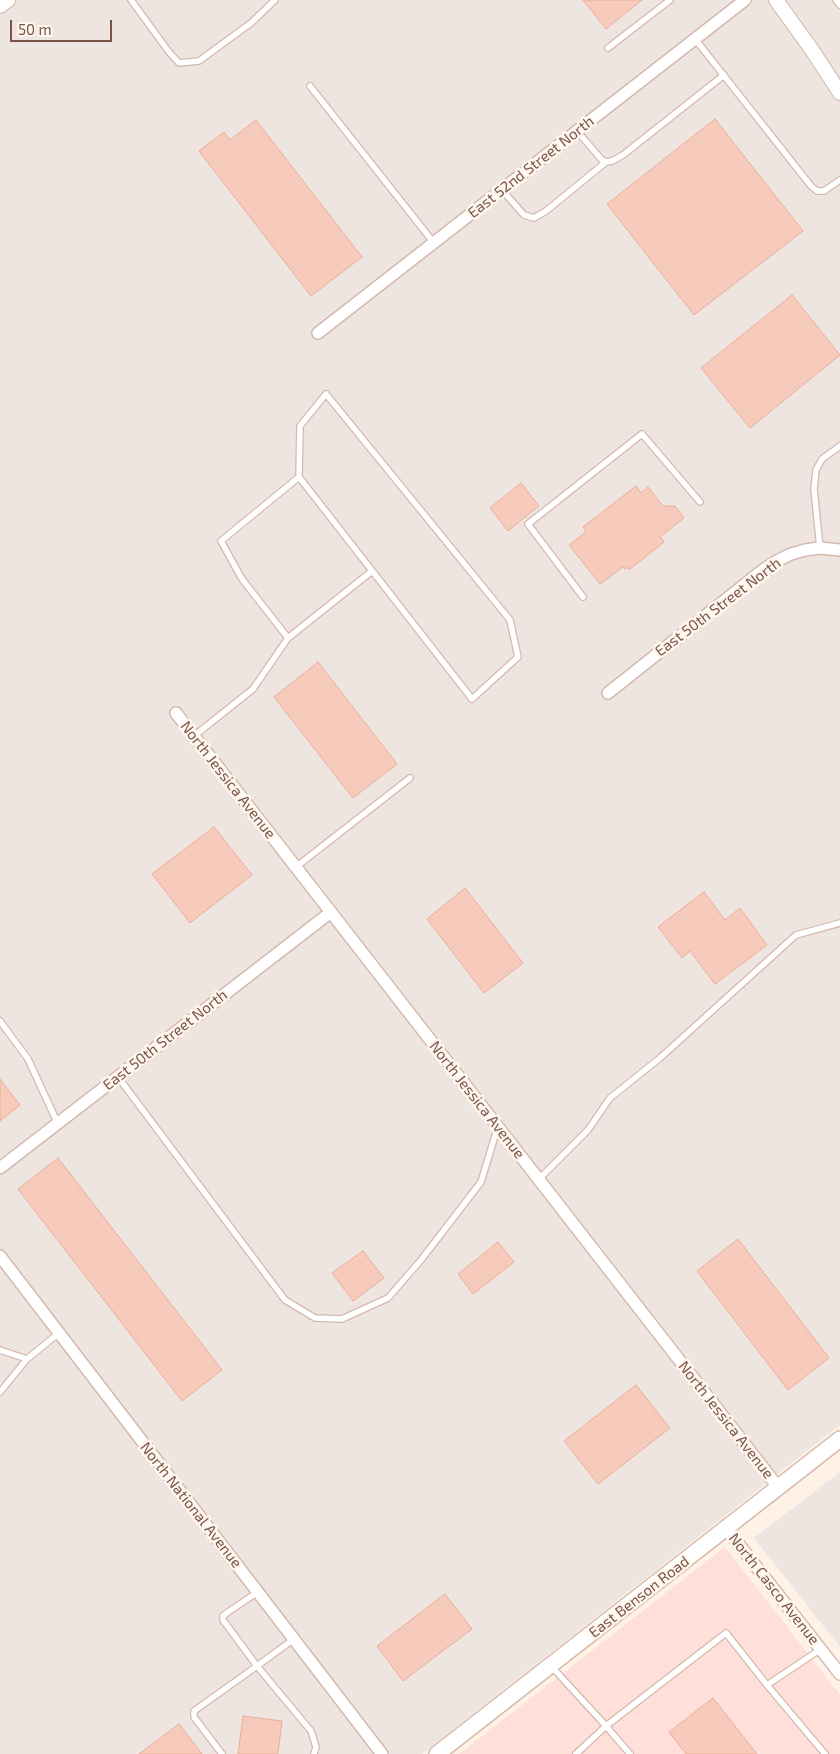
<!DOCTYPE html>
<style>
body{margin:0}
#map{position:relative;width:840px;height:1754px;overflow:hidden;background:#fef1e6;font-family:"Exo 2",sans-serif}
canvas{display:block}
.scale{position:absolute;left:10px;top:20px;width:102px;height:22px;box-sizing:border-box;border:2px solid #7a5348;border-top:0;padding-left:6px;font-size:15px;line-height:18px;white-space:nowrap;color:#7a5348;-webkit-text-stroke:4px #fff6ee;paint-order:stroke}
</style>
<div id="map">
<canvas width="840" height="1754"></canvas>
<div class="scale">50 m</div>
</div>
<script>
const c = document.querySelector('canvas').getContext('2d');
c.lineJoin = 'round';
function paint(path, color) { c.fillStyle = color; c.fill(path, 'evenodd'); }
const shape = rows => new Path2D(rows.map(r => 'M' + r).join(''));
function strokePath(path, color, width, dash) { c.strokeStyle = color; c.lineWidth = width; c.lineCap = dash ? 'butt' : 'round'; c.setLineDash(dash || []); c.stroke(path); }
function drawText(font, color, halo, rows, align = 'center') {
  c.font = font + ' "Exo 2",sans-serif'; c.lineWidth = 5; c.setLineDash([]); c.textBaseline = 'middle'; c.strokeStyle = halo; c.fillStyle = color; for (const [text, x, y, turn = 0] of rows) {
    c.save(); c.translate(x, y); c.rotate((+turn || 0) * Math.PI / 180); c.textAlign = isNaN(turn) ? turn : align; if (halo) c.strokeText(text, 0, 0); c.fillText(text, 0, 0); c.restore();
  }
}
paint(shape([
 [725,1547,840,1695,840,1754,459,1754]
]), '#ffdfd9');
paint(shape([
 [0,0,840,0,840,1425,422,1754,0,1754],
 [840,1472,840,1647,754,1538]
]), '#eee5e0');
const building = shape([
 [583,0,642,0,606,29,583,0],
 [715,119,803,231,694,315,607,204,715,119],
 [256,120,362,257,311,296,199,151,224,132,230,140,256,120],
 [792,295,840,355,750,428,701,368,792,295],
 [521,483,539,506,508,531,490,508,521,483],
 [636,486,641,493,648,487,663,506,675,506,684,518,660,537,664,542,629,570,627,567,625,569,623,567,600,584,569,545,586,532,583,527,636,486],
 [318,662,397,764,353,798,274,697,318,662],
 [214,827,252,875,190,923,152,874,214,827],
 [465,888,523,963,484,993,427,919,465,888],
 [704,892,725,920,740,908,767,945,715,984,690,951,682,958,658,927,704,892],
 [0,1079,20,1105,0,1121,0,1079],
 [58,1158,222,1370,182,1401,18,1189,58,1158],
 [738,1239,829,1358,788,1390,697,1271,738,1239],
 [498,1242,514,1262,473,1294,458,1274,498,1242],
 [363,1251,384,1278,353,1301,332,1273,363,1251],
 [636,1385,670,1428,598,1484,564,1441,636,1385],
 [445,1594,472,1629,403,1681,377,1646,445,1594],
 [713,1698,757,1754,686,1754,669,1732,713,1698],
 [243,1716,282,1721,278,1754,238,1754,243,1716],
 [179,1724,202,1754,139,1754,179,1724]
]);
paint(building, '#f6cbbb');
strokePath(building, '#eaae9a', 1);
const service = shape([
 [131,0,169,52,179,63,199,61,251,23,275,0],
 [836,0,840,5],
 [695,39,811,186,817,191,824,191,840,180],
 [608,48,670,0],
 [310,86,434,243],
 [577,131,602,160,606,162,612,161,623,155,724,75],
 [502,190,524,215,534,218,546,211,606,162],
 [820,548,814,489,816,470,822,459,840,446],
 [583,597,528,524,642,434,700,502],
 [288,638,372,571],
 [194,736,253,689,288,638,242,579,221,541,299,477,472,699,518,657,510,620,326,394,300,426,299,477],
 [296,867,410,778],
 [0,1021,28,1059,58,1124],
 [118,1077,285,1300,315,1318,342,1319,388,1298,421,1260,481,1182,498,1126],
 [539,1179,588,1130,610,1098,660,1058,796,935,840,923],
 [0,1350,27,1359],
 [0,1392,27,1359,59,1333],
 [258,1592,228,1612,223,1616,223,1620,257,1666,294,1639],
 [552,1667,606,1726,726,1633,767,1685,821,1649],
 [767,1685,825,1754],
 [222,1754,194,1717,194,1711,257,1666,311,1731,316,1747,314,1754],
 [576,1754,606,1726,630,1754]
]);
const minor = shape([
 [318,333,745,0],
 [608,693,763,570,777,561,791,554,805,550,820,548,840,550],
 [176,713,778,1487],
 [0,1168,331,912],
 [0,1256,382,1754],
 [726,1528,840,1674]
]);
const tertiary = shape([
 [776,0,812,50,840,93],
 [0,6,8,0]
]);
const secondary = shape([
 [437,1754,840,1439]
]);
strokePath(service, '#d4b9ad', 8);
strokePath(minor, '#d4b9ad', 14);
strokePath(tertiary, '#d4b9ad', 16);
strokePath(secondary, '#d7b8aa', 18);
strokePath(service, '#fff', 5.5);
strokePath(minor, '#fff', 11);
strokePath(tertiary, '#fff', 14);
strokePath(secondary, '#fff', 15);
drawText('15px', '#7a5348', '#fff6ee', [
 ["East 52nd Street North",531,167,-38],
 ["East 50th Street North",718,607,-37],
 ["North Jessica Avenue",228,780,52],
 ["East 50th Street North",165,1040,-38],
 ["North Jessica Avenue",477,1100,52],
 ["North Jessica Avenue",726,1420,52],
 ["North National Avenue",191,1505,52],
 ["North Casco Avenue",774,1589,52],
 ["East Benson Road",639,1597,-38]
]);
</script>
